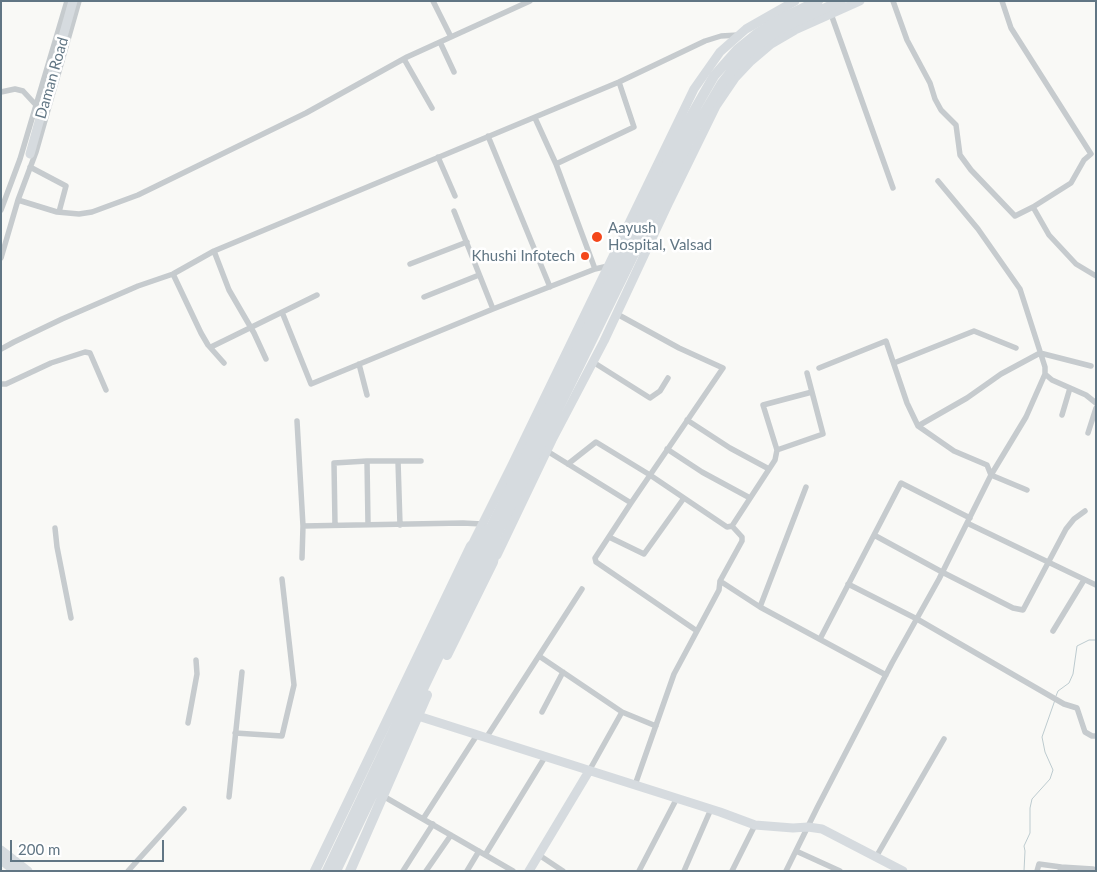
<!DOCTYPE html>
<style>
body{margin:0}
#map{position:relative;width:1097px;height:872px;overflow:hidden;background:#f9f9f6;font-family:Lato,sans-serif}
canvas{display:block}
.frame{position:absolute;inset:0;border:2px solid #617684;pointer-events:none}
.scale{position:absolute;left:10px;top:840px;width:154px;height:22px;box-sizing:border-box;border:2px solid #617684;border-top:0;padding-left:6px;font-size:15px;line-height:18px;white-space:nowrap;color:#617684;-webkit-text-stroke:4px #fff;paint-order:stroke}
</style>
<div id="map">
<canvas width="1097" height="872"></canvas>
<div class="frame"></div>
<div class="scale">200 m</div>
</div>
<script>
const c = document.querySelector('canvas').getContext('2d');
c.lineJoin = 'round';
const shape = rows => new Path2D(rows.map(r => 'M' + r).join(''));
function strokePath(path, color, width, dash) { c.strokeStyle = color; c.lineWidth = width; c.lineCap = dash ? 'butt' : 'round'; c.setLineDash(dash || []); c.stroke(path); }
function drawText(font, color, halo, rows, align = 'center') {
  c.font = font + ' Lato,sans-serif'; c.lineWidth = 5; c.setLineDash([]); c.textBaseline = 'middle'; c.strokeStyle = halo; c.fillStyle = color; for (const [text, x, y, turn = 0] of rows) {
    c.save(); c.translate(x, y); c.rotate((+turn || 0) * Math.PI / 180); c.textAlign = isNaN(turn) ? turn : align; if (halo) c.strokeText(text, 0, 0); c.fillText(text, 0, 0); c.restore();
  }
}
strokePath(shape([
 [1056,696,1058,691,1069,683,1073,674,1077,646,1089,640,1096,640],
 [1024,871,1025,851,1024,846,1030,833,1030,808,1032,799,1050,779,1053,770,1045,752,1042,737,1055,700]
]), '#bdcbcf', 1);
strokePath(shape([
 [433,1,451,37],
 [893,1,907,40,930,83,935,99,941,110,956,125,960,155,971,170,1015,216,1033,207,1071,183,1084,160,1091,154,1011,28,1002,1],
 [831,14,893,188],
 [440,42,454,72],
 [404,59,432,108],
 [1,92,15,89,23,91,35,104],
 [535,118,556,164,634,127,619,82],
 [488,136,550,287],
 [438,157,455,196],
 [556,164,595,269],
 [30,167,66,186,59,212],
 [18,200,57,212,79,214,92,212,138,195,306,113,407,57,530,1],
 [1033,207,1049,235,1076,264,1096,276],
 [1,210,20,159,67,1],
 [454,211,493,309],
 [214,251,229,290,254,333,266,359],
 [1,258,18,200,36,152,79,1],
 [410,264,467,242],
 [173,274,201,333,208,345,224,363],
 [424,297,479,275],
 [282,312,311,384,493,309,595,269,608,266],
 [617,314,679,348,723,368,631,503,595,558,596,562,697,631],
 [211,347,317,295],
 [1,349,14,342,62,319,138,286,173,274,214,251,619,82,705,41,721,36,738,35],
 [593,362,650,398,660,391,668,378],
 [894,363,974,331,1016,348],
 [359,364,367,395],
 [819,368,886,341,907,403,918,426,954,451,987,465,991,475,1027,490],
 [1045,374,1052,380,1086,395,1096,403],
 [1,384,6,384,51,363,85,352,90,353,106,390],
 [1062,415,1070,388],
 [687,420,730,448,769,469],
 [297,421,303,526,302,558],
 [918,426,967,398,1001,374,1040,353,1091,366],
 [1088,433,1096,408],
 [667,449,702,472,750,498],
 [777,450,763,405,812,392],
 [547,451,631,503],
 [367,461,368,524],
 [398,461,400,525],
 [568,464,596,442,650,475,727,527,732,526,775,460,777,450,823,434,807,373],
 [967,523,1096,585],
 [335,525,334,463,367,461,421,461],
 [303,526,463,523,482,524],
 [55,528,57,547,71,618],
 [874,535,942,572,1013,608,1023,610,1066,529,1074,519,1085,511],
 [609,537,644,554,684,498],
 [720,581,742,541,742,537,732,526],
 [848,584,917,619,1064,704,1077,708,1085,732,1092,736,1096,736],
 [760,607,806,487],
 [1053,631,1084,580],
 [820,639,901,483,970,518],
 [539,656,622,712,589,771],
 [542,712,563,672],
 [622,712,656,726],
 [188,723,197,674,196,660],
 [235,733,282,736,294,685,282,579],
 [486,738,582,589],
 [635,785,674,674,719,590,720,581,760,607,886,675],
 [383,796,513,871],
 [229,797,242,672],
 [423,819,477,735],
 [796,851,840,871],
 [485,855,545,757],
 [539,855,563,871],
 [876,857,944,739],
 [128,871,184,809],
 [403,871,433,824],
 [426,871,451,835],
 [467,871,479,851],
 [639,871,677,798],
 [684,871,711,809],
 [732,871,755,825],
 [786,871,817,808,892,663,939,579,991,475,1026,417,1045,374,1045,367,1020,289,978,229,938,181],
 [1037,871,1039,864,1061,867],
 [1060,871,1061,867,1093,869,1093,871]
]), '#c6cbce', 5.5);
strokePath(shape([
 [474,541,512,465,694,89,720,52,746,29,795,1],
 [497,555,552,440,604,341,668,204,716,106,735,78,751,61,771,44,795,30,860,1],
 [418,716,720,812,755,825,793,828,808,827,822,829,903,871],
 [1,850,28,871],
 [1,860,15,871],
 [529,871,589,771]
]), '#d6dbdf', 9);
strokePath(shape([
 [30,154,73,1]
]), '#d6dbdf', 9);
strokePath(shape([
 [447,655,493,562,497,544],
 [315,871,471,546,488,529],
 [327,871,438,637,687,123,714,76,737,50,758,33,780,19,818,1],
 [336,871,501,526,696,127,722,83,741,59,760,43,786,26,841,1],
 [350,871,427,695]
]), '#d6dbdf', 10);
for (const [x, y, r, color] of [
 [597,237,6,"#f4471b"],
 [585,256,5,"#f4471b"]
]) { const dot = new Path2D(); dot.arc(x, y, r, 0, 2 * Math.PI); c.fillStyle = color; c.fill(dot); strokePath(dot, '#fff', 2); }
drawText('15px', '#617684', '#fff', [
 ["Daman Road",52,78,-74]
]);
drawText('15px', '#617684', '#fff', [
 ["Aayush",608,228],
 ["Hospital, Valsad",608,245],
 ["Khushi Infotech",575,256,"right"]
], 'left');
</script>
